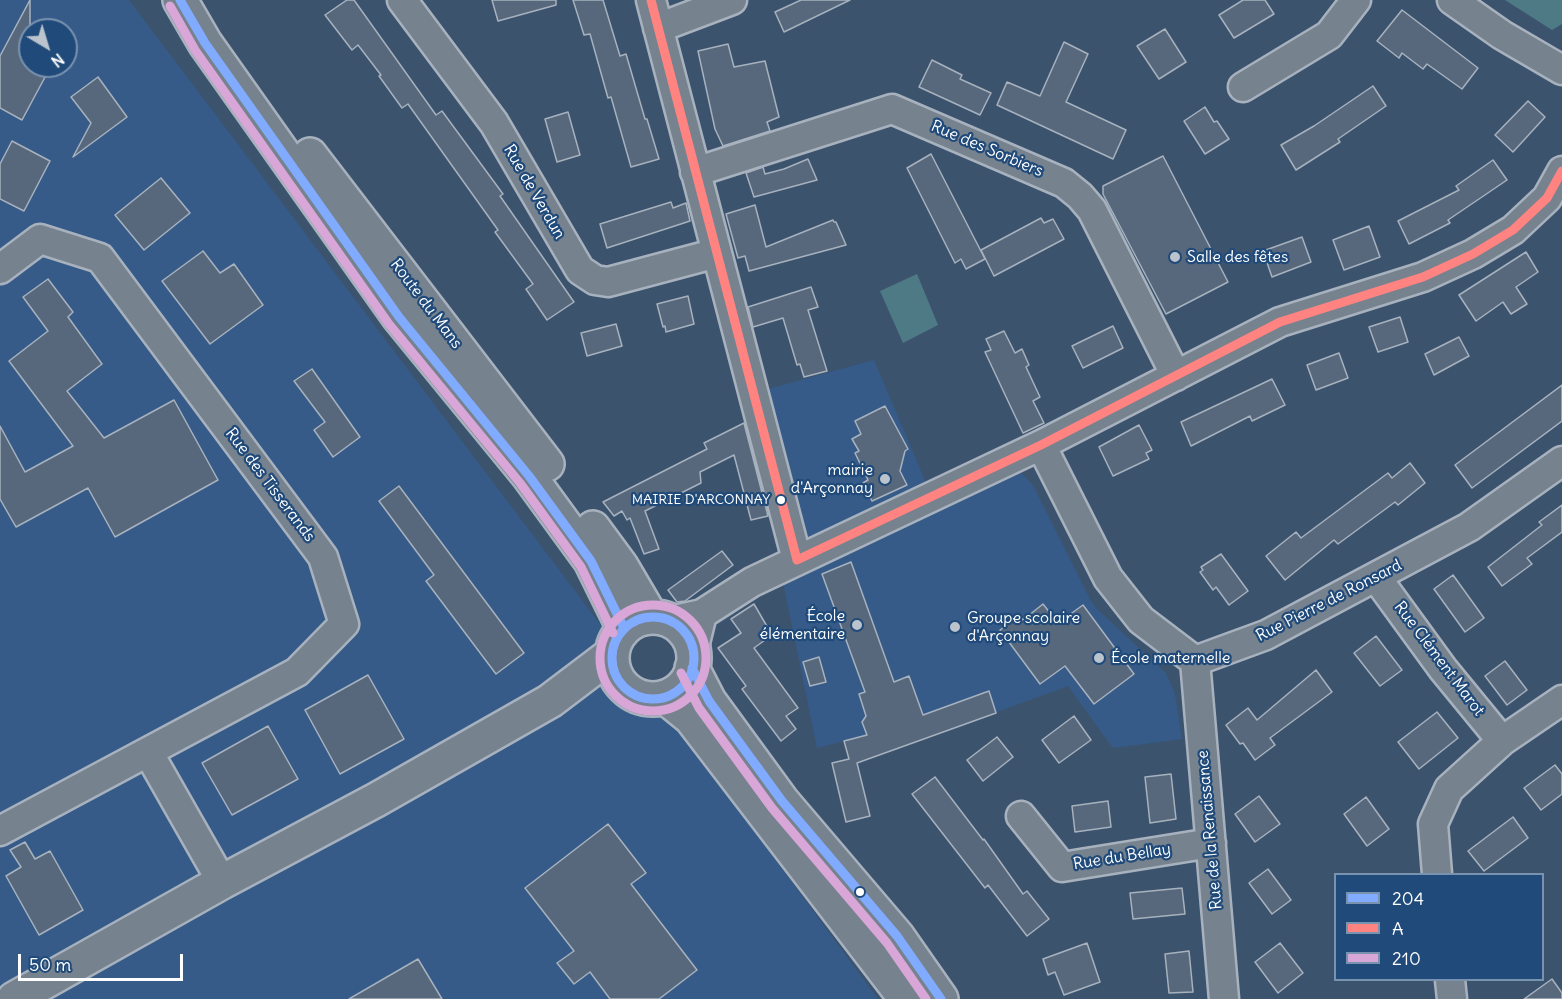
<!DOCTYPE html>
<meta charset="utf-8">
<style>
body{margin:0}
#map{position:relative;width:1562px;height:999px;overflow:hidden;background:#3c536e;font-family:Delius,sans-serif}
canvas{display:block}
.legend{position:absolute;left:1334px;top:873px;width:210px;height:108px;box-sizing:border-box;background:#1f4a7a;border:2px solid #7992af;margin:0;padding:8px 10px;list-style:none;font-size:18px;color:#fff}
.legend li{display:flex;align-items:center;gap:12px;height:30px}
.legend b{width:30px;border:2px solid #7992af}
.north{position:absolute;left:18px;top:18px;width:60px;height:60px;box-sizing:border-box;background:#1f4a7a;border:2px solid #7992af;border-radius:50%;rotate:142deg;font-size:16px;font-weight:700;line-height:24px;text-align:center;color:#fff}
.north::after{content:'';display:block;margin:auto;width:21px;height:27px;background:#bbc3cc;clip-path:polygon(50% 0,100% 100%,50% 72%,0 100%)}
.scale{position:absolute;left:18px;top:954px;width:165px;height:27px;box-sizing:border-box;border:3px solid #fff;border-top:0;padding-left:8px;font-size:18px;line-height:21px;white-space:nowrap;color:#fff;-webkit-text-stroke:4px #1f4a7a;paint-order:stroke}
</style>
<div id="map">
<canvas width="1562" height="999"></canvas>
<ul class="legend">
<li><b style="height:8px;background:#80abff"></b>204</li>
<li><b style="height:8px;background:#ff8380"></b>A</li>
<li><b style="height:8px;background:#d8a6d7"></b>210</li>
</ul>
<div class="north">N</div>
<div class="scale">50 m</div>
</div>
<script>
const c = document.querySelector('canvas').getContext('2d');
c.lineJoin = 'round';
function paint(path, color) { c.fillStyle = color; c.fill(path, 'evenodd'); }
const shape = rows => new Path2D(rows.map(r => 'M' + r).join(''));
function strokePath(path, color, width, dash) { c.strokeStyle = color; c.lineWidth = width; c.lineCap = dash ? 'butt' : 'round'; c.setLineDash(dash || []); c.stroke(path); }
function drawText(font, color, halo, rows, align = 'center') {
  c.font = font + ' Delius,sans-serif'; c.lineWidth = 4.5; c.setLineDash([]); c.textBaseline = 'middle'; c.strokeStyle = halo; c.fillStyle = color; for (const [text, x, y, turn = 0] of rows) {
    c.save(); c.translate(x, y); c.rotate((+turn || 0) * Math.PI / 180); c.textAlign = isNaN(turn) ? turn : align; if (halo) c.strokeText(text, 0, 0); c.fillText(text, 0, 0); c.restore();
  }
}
paint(shape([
 [0,0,129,0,677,726,878,999,0,999],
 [30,30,66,30,66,66,30,66],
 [874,360,929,490,801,553,761,391],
 [1020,472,1033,485,1091,601,1098,610,1166,673,1175,694,1182,739,1113,748,1068,686,863,761,859,737,817,748,783,582,1014,473]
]), '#365b88');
paint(shape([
 [1505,0,1562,0,1562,24,1552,30],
 [917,274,938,325,903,343,880,291]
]), '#4e7a85');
const building = shape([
 [30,0,30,66,51,66,22,120,0,108,0,56,30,0],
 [347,0,354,0,436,115,442,111,503,194,500,196,574,302,547,320,526,289,533,284,495,232,498,230,408,104,402,108,379,76,381,75,358,45,352,50,325,15,347,0],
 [492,0,556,0,556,5,498,21,492,0],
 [573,0,603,0,620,56,626,54,645,119,647,119,659,159,631,167,611,97,608,98,590,34,584,35,573,0],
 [801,0,850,0,784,32,775,12,801,0],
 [1243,0,1265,0,1274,14,1234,38,1219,15,1243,0],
 [1402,10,1478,68,1462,89,1427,64,1423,69,1402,53,1399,58,1377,41,1402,10],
 [1165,29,1186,62,1159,79,1137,46,1165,29],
 [1064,42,1088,54,1066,102,1126,130,1113,159,997,105,1007,82,1040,96,1064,42],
 [728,44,734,67,765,61,779,117,767,122,770,131,723,146,715,129,698,51,728,44],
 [932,60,962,75,960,79,991,93,980,115,919,87,932,60],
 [98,77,127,117,73,157,91,123,71,97,98,77],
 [1373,86,1386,106,1338,139,1340,142,1296,170,1281,145,1314,126,1373,86],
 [1528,101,1545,117,1513,152,1495,135,1528,101],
 [1205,107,1214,122,1217,121,1229,139,1205,154,1184,121,1205,107],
 [568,112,580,155,557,162,545,119,568,112],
 [12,141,50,161,24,211,0,199,0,164,12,141],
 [931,154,985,259,966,269,961,259,955,263,907,168,931,154],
 [1163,156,1228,282,1166,314,1103,194,1103,186,1163,156],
 [808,159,817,180,754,197,746,173,763,167,765,174,784,169,808,159],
 [1493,160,1507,180,1448,220,1450,223,1409,244,1398,221,1459,190,1456,186,1493,160],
 [161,178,190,213,144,250,115,215,161,178],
 [671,202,673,208,686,203,690,221,607,248,600,224,671,202],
 [755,205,766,247,833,220,834,222,836,222,846,245,749,271,745,256,738,258,726,214,755,205],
 [1041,218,1044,223,1053,219,1064,239,994,276,981,250,1041,218],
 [1369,226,1380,257,1344,270,1333,240,1369,226],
 [1302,237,1311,262,1272,277,1263,251,1302,237],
 [203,251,220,273,234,264,263,305,210,344,162,281,203,251],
 [1526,252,1538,272,1516,287,1527,304,1511,314,1503,302,1476,321,1459,295,1526,252],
 [48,279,73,312,68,317,102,364,67,391,104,438,174,400,218,480,115,537,88,488,16,527,0,499,0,426,25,472,73,446,9,361,48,331,23,297,48,279],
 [811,287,818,307,808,310,827,371,804,377,800,364,797,365,783,318,753,327,748,307,811,287],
 [688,296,694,324,666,332,665,326,663,327,657,304,688,296],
 [1400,317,1408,342,1378,352,1369,327,1400,317],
 [616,324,622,346,587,356,581,333,616,324],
 [1113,326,1123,348,1083,368,1072,346,1113,326],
 [1004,331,1015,353,1022,349,1029,365,1026,367,1040,397,1033,401,1044,423,1023,433,985,352,991,350,986,339,1004,331],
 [1459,337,1469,356,1434,375,1425,354,1459,337],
 [1339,353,1348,378,1316,390,1307,365,1339,353],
 [312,369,360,437,333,457,314,430,325,422,294,381,312,369],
 [1272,379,1285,405,1252,421,1250,416,1191,446,1181,422,1272,379],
 [1562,385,1562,421,1472,488,1455,465,1562,385],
 [885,406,908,449,905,451,900,471,907,485,872,501,863,483,868,480,855,453,859,451,852,439,861,434,855,421,885,406],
 [744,423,768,516,751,520,734,455,700,472,701,483,645,511,659,549,644,554,630,518,627,520,622,511,614,516,603,502,707,449,704,443,744,423],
 [1139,425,1152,450,1146,453,1149,459,1113,476,1099,447,1139,425],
 [1410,463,1425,483,1398,505,1395,502,1338,544,1334,540,1285,580,1266,556,1296,532,1301,538,1388,473,1392,478,1410,463],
 [399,486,524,653,496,674,426,581,434,575,379,501,399,486],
 [1562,505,1562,532,1527,558,1532,564,1502,586,1488,567,1542,525,1539,522,1562,505],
 [722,551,733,565,685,601,677,602,668,590,722,551],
 [1221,554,1248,591,1229,605,1216,587,1213,590,1200,572,1203,570,1201,567,1221,554],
 [851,562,894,682,909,676,923,715,989,691,996,713,857,763,870,816,846,822,832,763,849,759,844,741,867,735,862,722,866,716,859,694,865,692,822,574,851,562],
 [1453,575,1484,618,1465,632,1434,589,1453,575],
 [754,604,772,635,754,648,798,708,786,716,796,729,781,741,742,689,746,686,718,648,741,633,731,619,754,604],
 [1043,604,1058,623,1083,605,1134,674,1094,704,1065,666,1040,684,1000,630,1020,616,1023,620,1043,604],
 [1376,636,1402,670,1380,686,1354,653,1376,636],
 [819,657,826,682,810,686,803,662,819,657],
 [1505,661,1527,690,1507,705,1485,676,1505,661],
 [1316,670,1332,692,1270,738,1275,745,1255,760,1243,743,1240,744,1226,725,1248,708,1257,720,1316,670],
 [368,675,404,739,340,774,305,710,368,675],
 [1437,712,1458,738,1419,769,1398,742,1437,712],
 [1074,716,1091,740,1059,763,1042,740,1074,716],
 [268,726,298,779,232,815,202,763,268,726],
 [997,737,1013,757,983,781,967,760,997,737],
 [1555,765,1562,774,1562,794,1541,810,1524,788,1555,765],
 [1171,774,1176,819,1150,823,1145,777,1171,774],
 [935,777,983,840,984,839,1023,894,1027,891,1049,919,1027,936,988,885,985,888,912,794,935,777],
 [1259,796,1280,824,1255,842,1235,814,1259,796],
 [1366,797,1389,829,1367,846,1344,814,1366,797],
 [1108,801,1111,827,1075,832,1072,806,1108,801],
 [1513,817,1528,838,1484,871,1468,851,1513,817],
 [608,824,646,873,631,884,697,970,659,999,610,999,590,972,574,984,557,963,574,951,525,888,608,824],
 [25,842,35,859,50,851,83,910,39,935,6,876,21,867,10,850,25,842],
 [1268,869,1291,900,1272,914,1249,883,1268,869],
 [1182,888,1185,914,1133,919,1130,893,1182,888],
 [1087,943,1100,982,1064,995,1055,972,1048,975,1043,959,1087,943],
 [1280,943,1303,973,1278,993,1255,962,1280,943],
 [1189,951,1193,992,1169,993,1165,954,1189,951],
 [418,959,442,999,349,999,418,959],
 [1552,979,1562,993,1562,999,1524,999,1552,979]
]);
paint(building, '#57687d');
strokePath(building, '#a7b2be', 1.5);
const minor = shape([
 [402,0,494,123,580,270,595,280,608,282,717,253],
 [651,0,797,560],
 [1452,0,1502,35,1562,70],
 [658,28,732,0],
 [1243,87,1329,35,1356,0],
 [695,172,892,109,1064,183,1080,196,1092,210,1176,376],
 [0,269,40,239,100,258,323,557,344,624,297,672,0,831],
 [1041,445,1108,578,1141,620,1195,661,1266,635,1469,527,1562,461],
 [1376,577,1443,669,1502,741],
 [670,621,702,614,752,582,1041,445,1280,322,1423,277,1473,254,1513,230,1547,198,1562,171],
 [693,651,702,614],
 [1195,661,1224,999],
 [148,752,222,882],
 [1021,816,1062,867,1211,843],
 [1437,874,1433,824,1449,789,1502,741,1562,700],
 [1450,980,1452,999]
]);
const major = shape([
 [180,0,205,43,399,317,529,476,591,561,624,628],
 [310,155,547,464],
 [593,528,621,566,651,617],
 '612 658a41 41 0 1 1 82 0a41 41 0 1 1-82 0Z',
 [692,668,709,701,782,801,897,936,941,999],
 [665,697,691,718,906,999],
 [14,999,222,882,376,800,550,701,612,654]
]);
strokePath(minor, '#a7b2be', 33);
strokePath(major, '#a7b2be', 38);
strokePath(minor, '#77828f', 28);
strokePath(major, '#77828f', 33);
strokePath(shape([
 [180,0,205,43,399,317,529,476,591,561,624,628],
 '612 658a41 41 0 1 1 82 0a41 41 0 1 1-82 0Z',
 [692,668,709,701,782,801,897,936,941,999]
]), '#80abff', 9);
strokePath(shape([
 [651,0,797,560],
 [797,560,1041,445,1280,322,1423,277,1473,254,1513,230,1547,198,1562,171]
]), '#ff8380', 9);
strokePath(shape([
 [170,6,195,50,389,324,520,483,581,567,613,633],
 '600 658a53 53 0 1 1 106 0a53 53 0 1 1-106 0Z',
 [681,673,699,708,772,808,887,943,926,999]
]), '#d8a6d7', 9);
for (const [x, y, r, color] of [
 [1175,257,6,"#bbc3cc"],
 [885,479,6,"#bbc3cc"],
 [781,500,5,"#fff"],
 [857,625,6,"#bbc3cc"],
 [955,627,6,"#bbc3cc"],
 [1099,658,6,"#bbc3cc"],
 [860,892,5,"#fff"]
]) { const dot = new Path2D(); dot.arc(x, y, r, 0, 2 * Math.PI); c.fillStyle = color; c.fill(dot); strokePath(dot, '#1f4a7a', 2); }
drawText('14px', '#fff', '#1f4a7a', [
 ["MAIRIE D'ARCONNAY",770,500]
], 'right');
drawText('16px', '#fff', '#1f4a7a', [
 ["Rue des Sorbiers",987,149,23],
 ["Rue de Verdun",534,192,60],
 ["Route du Mans",426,304,53],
 ["Rue des Tisserands",270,485,53],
 ["Rue Pierre de Ronsard",1329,601,-27],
 ["Rue Clément Marot",1439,659,53],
 ["Rue de la Renaissance",1210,830,-95],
 ["Rue du Bellay",1122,857,-9]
]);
drawText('16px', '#fff', '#1f4a7a', [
 ["Salle des fêtes",1187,257],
 ["mairie",873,470,"right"],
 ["d'Arçonnay",873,488,"right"],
 ["École",845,616,"right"],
 ["élémentaire",845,634,"right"],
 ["Groupe scolaire",967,618],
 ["d'Arçonnay",967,636],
 ["École maternelle",1111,658]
], 'left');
</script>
